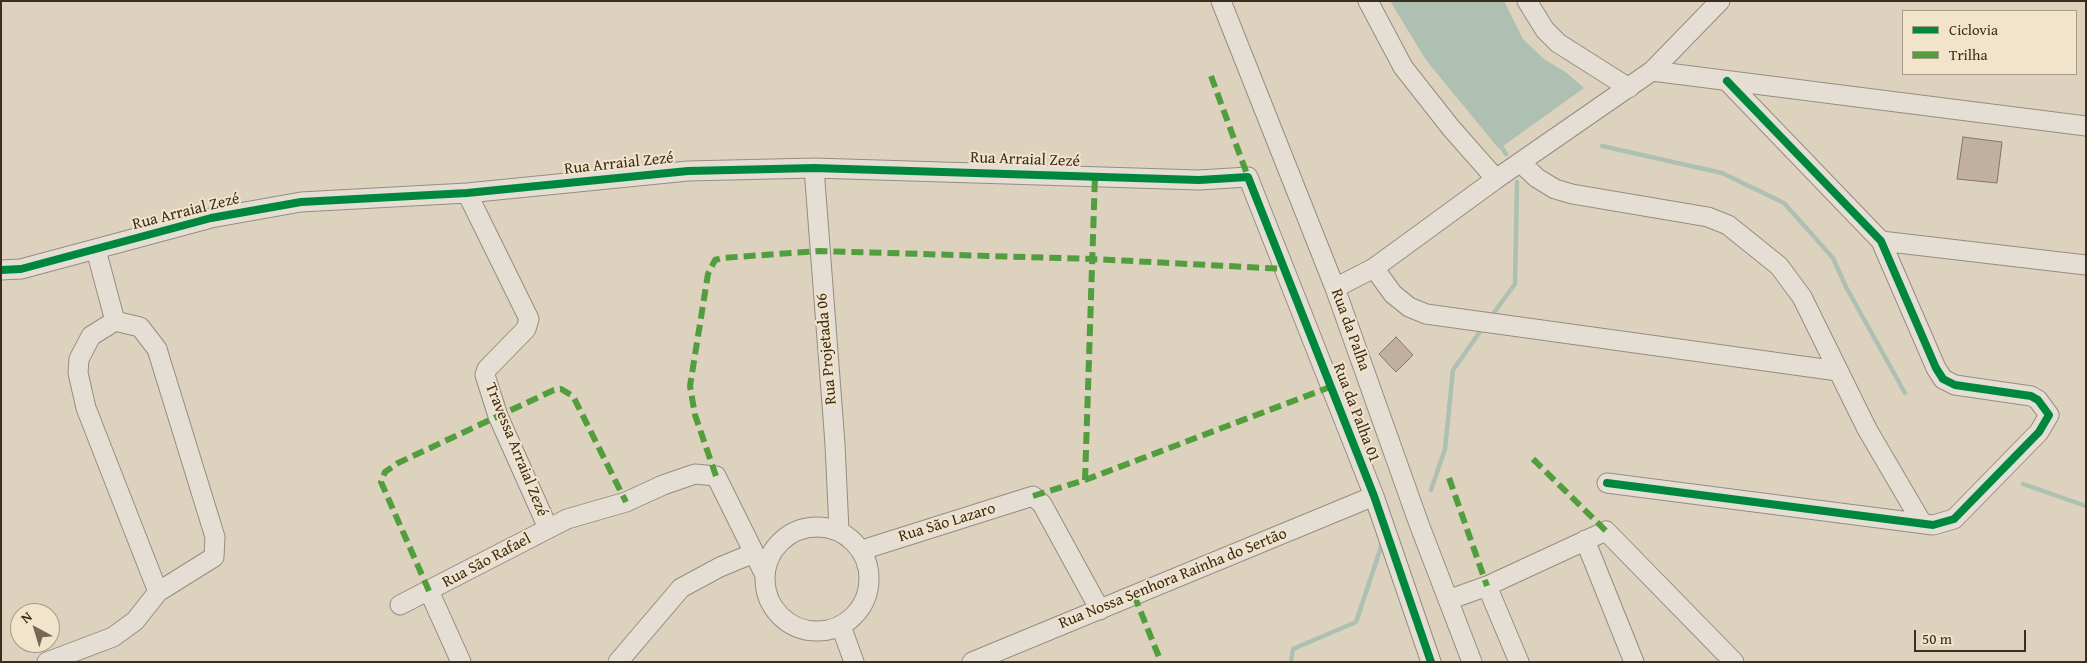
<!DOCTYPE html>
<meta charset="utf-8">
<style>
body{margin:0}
#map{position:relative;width:2087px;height:663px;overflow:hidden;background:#ddd2bd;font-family:"Gentium Book Plus",serif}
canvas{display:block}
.frame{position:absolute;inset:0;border:2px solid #3c2d1c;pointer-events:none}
.legend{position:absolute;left:1902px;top:10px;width:175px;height:65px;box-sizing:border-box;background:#f2e4cb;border:1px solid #a99b85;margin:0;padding:6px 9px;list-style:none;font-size:15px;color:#3c2d1c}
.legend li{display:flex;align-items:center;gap:10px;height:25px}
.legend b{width:25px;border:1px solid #a99b85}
.north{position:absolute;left:10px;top:603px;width:50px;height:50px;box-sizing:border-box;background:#f2e4cb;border:1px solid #a99b85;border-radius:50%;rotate:321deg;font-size:14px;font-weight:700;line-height:20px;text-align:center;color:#3c2d1c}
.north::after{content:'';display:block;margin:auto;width:18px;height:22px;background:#746754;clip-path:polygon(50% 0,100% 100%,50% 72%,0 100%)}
.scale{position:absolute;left:1914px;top:630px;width:112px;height:22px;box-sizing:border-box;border:2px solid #3c2d1c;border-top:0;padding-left:6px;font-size:15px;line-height:18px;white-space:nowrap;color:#3c2d1c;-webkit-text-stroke:4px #f2e4cb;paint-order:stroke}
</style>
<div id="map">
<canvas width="2087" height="663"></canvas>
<div class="frame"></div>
<ul class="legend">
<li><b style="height:6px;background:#00873e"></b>Ciclovia</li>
<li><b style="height:6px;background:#529d3e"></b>Trilha</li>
</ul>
<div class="north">N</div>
<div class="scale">50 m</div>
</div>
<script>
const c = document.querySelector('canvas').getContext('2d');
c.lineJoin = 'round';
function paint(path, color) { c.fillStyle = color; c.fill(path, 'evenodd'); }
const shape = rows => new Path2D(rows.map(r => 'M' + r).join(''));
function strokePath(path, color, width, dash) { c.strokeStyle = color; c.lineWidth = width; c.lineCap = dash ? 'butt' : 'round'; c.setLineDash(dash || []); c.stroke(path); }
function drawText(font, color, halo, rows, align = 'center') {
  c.font = font + ' "Gentium Book Plus",serif'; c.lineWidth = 4; c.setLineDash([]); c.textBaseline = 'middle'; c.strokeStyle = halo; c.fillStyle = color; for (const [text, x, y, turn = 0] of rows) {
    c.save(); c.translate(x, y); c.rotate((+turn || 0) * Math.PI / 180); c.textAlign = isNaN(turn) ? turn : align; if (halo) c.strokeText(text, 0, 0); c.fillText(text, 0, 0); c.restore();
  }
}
paint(shape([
 [1390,1,1504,1,1523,39,1544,59,1567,73,1584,88,1499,149,1426,60]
]), '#adc0b2');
strokePath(shape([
 [1499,143,1506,154],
 [1602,146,1722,173,1784,203,1833,258,1846,287,1905,393],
 [1490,318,1515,284,1517,182],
 [2023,484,2086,506],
 [1431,490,1445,449,1453,370,1484,326],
 [1291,662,1293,649,1356,622,1382,544]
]), '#adc0b2', 4.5);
const building = shape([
 [1963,137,2002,142,1997,183,1957,179,1963,137],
 [1396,337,1413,355,1396,372,1379,354,1396,337]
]);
paint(building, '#c2b09e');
strokePath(building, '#7f776a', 1);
const minor = shape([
 [1221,1,1335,288,1419,524,1472,662],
 [1368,1,1403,67,1451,128,1496,179],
 [1527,1,1545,30,1558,43,1629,88],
 [1652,71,2086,126],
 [1521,163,1537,178,1555,189,1572,194,1708,217,1728,225,1779,266,1802,297,1867,429,1922,523],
 [814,168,835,444,839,531],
 [467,193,529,319,526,329,487,369,485,375,498,416,548,528],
 [1881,241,2086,265],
 [96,250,115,321,91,336,79,359,78,373,86,408,158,592],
 [1374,268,1393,294,1409,307,1426,314,1838,371],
 [1,270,21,269,211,218,301,202,467,193,688,171,814,168,1199,180,1248,177,1374,496,1431,662],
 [1335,288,1374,268,1496,179,1652,71,1720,1],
 [1607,483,1933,525,1954,519,2039,432,2049,415,2038,400,2031,396,1955,385,1943,379,1936,368,1881,241,1727,81],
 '765 579a52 52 0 1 1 104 0a52 52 0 1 1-104 0Z',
 [1585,540,1634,662],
 [862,550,1033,496,1042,504,1100,610],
 [1487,586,1519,662],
 [429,591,461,662],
 [1448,600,1487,586,1606,531,1734,662],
 [400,605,567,519,626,502,663,485,695,474,716,476,764,573],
 [841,626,854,662],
 [47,662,113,637,135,621,158,592,214,557,215,537,157,349,140,327,115,321],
 [618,662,681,588,720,567,754,553],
 [972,662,1374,496]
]);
strokePath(minor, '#968d80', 21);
strokePath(minor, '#e4ded4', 19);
strokePath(shape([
 [1211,76,1248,177],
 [1533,459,1606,531],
 [716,476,695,415,690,386,708,274,715,260,722,258,819,251,1093,259,1285,269],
 [1449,478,1487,586],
 [1085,480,1095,176],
 [1033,496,1085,480,1330,387],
 [429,591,381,482,385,472,398,463,554,390,561,389,573,396,626,502],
 [1134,595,1161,662]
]), '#529d3e', 6, [12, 6]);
strokePath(shape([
 [1,270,21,269,211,218,301,202,467,193,688,171,814,168,1199,180,1248,177,1374,496,1431,662],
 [1607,483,1933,525,1954,519,2039,432,2049,415,2038,400,2031,396,1955,385,1943,379,1936,368,1881,241,1727,81]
]), '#00873e', 8);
drawText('16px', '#3c2d1c', '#f2e4cb', [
 ["Rua Arraial Zezé",1025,160,2],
 ["Rua Arraial Zezé",619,164,-6],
 ["Rua Arraial Zezé",186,212,-14],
 ["Rua da Palha",1350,330,70],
 ["Rua Projetada 06",827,349,-95],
 ["Rua da Palha 01",1356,413,69],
 ["Travessa Arraial Zezé",516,450,68],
 ["Rua São Lazaro",947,523,-17],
 ["Rua São Rafael",487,561,-28],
 ["Rua Nossa Senhora Rainha do Sertão",1173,579,-22]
]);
</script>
